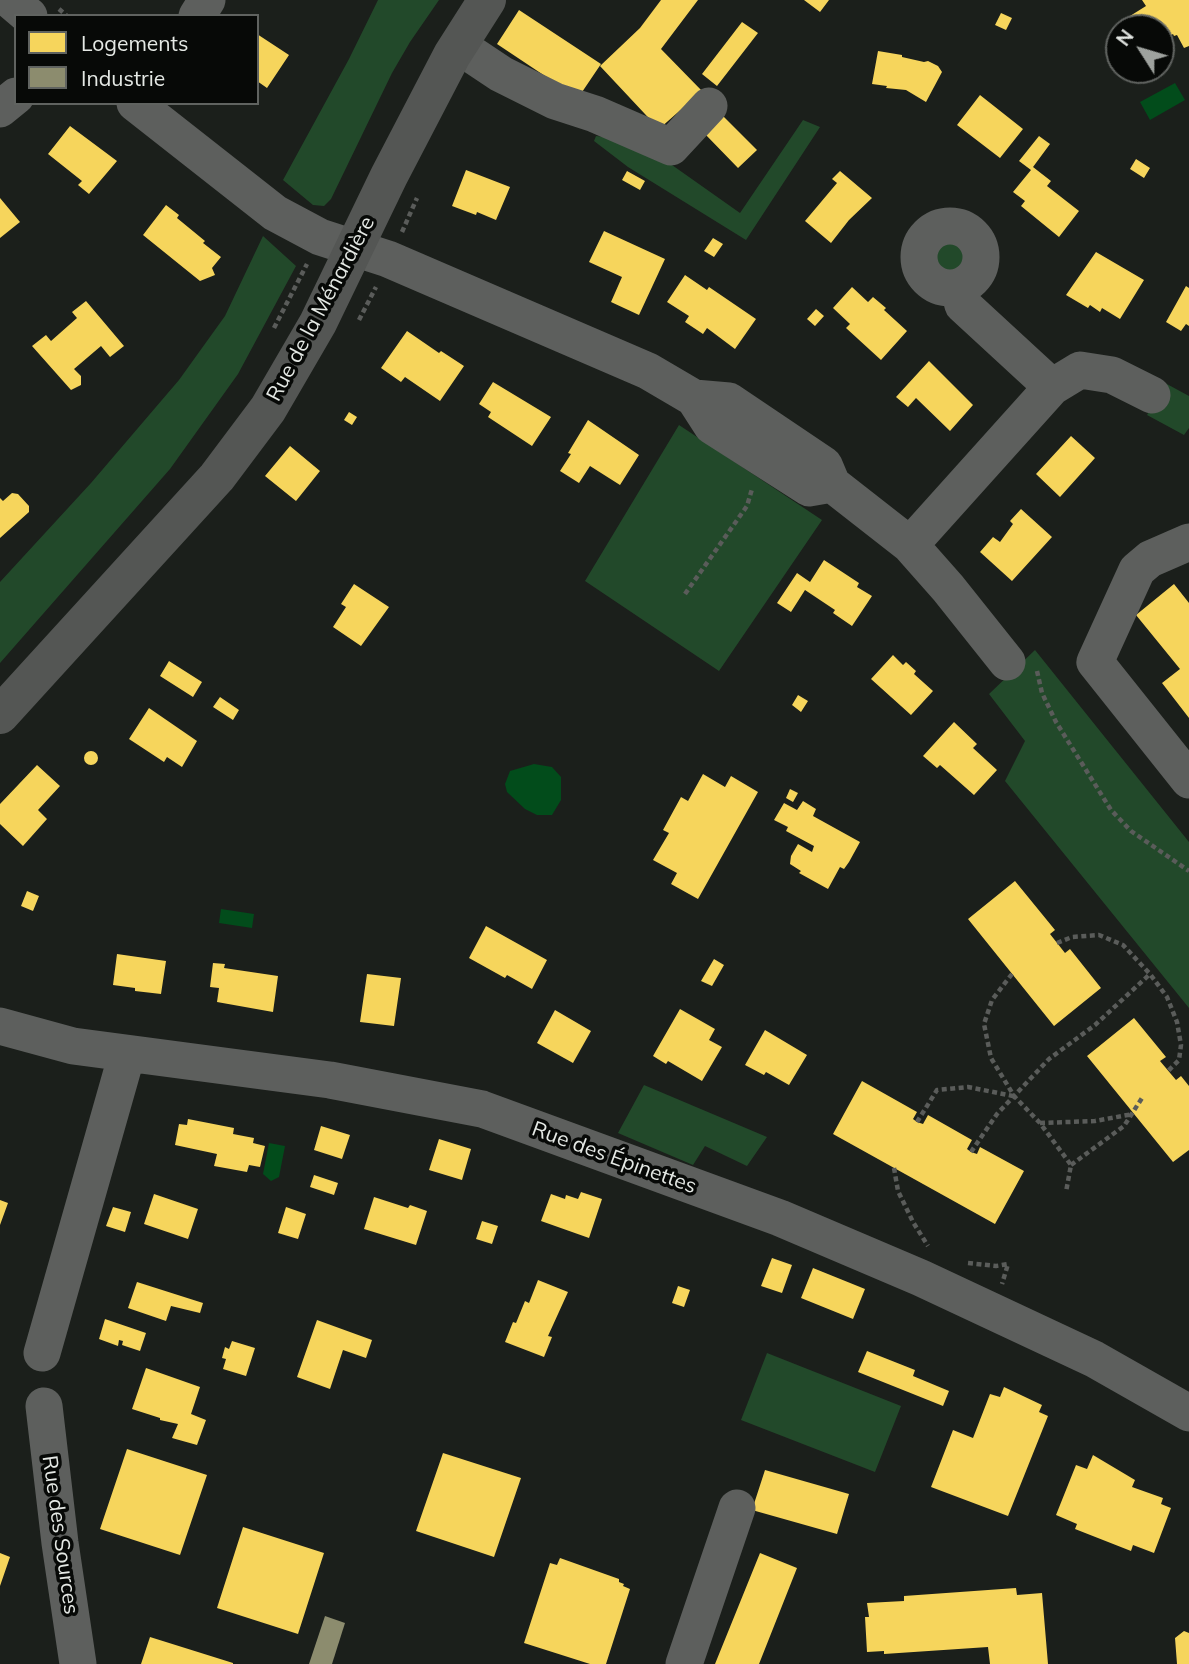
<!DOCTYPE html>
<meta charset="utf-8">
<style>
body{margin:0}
#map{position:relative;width:1189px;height:1664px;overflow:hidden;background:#1b1f1b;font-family:Mulish,sans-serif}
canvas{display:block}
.legend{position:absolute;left:14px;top:14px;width:245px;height:91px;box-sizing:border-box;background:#070907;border:2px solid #606360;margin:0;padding:9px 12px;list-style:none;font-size:21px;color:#e5e9e5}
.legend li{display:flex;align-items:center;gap:14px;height:35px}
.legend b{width:35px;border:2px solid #606360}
.north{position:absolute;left:1105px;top:14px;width:70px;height:70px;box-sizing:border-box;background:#070907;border:2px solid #606360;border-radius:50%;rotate:307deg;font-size:19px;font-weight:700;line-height:28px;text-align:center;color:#e5e9e5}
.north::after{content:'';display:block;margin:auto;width:24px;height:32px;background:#9ea29e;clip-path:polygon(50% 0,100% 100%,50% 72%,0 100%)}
</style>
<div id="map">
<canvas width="1189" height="1664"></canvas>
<ul class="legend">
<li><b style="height:19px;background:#f6d55c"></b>Logements</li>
<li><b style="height:19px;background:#8c8c6e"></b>Industrie</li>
</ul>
<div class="north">N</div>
</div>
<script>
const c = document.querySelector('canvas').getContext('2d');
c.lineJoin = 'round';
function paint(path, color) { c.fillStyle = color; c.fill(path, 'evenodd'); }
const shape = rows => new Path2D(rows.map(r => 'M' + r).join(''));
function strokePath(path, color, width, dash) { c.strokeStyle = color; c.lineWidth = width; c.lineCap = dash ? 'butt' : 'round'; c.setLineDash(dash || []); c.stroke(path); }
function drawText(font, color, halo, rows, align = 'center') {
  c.font = font + ' Mulish,sans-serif'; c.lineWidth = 7; c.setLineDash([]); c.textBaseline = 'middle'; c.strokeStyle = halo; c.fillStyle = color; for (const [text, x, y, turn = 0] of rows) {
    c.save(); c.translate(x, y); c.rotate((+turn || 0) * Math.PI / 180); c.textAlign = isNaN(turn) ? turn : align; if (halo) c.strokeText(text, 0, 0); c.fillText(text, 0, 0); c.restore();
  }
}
paint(shape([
 [378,0,439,0,410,42,392,73,331,199,324,206,313,205,283,180,349,59],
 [803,120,820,127,746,240,628,167,594,141,596,136,638,141,740,213],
 [263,236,296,266,238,374,170,469,0,663,0,582,91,483,179,380,225,316],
 '931 257a19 19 0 1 1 38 0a19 19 0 1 1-38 0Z',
 [1165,383,1189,396,1189,428,1184,435,1147,415],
 [679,425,822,520,719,671,585,581],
 [1035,650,1189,842,1189,1008,1005,781,1025,741,989,694],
 [644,1085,767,1137,747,1166,705,1146,693,1165,618,1133],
 [767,1353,901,1406,875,1472,741,1420]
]), '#22492a');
paint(shape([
 [1175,83,1185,100,1150,120,1140,102],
 [534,764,552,767,561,777,561,800,552,815,537,815,525,809,507,792,505,784,510,771],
 [221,909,254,914,252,928,219,923],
 [269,1143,285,1146,279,1177,271,1181,263,1174]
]), '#024c1b');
paint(shape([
 [661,0,698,0,661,49,702,91,659,129,600,66,640,28],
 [804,0,829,0,820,12],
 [1142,0,1189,0,1189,46,1184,48,1177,35,1174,36,1173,34,1161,41,1161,28,1121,28,1132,21,1130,16,1146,6],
 [519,10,601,64,578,98,497,44],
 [1001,13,1012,18,1006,30,995,25],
 [742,22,758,33,717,86,702,74],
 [257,34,289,55,267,88,257,81],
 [878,51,902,55,902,57,924,62,928,61,938,66,942,72,926,102,906,90,886,88,887,86,872,84],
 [980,95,1023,129,1000,158,957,125],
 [717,110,757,150,738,168,705,134],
 [70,126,117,161,89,194,78,185,82,181,48,154],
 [1039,136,1050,144,1033,167,1051,181,1047,186,1079,211,1059,237,1021,206,1025,201,1013,192,1031,170,1019,161],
 [1136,159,1150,168,1144,178,1130,169],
 [466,170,510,187,496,220,477,212,476,215,452,206],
 [627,171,645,181,640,190,622,180],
 [840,171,872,198,849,220,831,243,805,221,837,183,832,179],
 [0,198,20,222,0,238],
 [166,205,179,215,177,218,205,241,203,243,221,257,212,268,215,275,200,281,143,235],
 [604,231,665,259,639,315,611,302,622,277,589,262],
 [713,238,723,244,714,257,704,251],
 [1096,252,1144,280,1120,319,1102,308,1100,312,1090,305,1088,308,1066,295],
 [685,275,707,290,709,287,756,319,735,349,707,328,703,334,685,322,689,316,667,302],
 [1186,286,1189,288,1189,326,1186,324,1181,331,1166,322],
 [852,287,868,302,873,297,886,308,884,310,907,331,881,360,846,328,850,324,833,308],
 [86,301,124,346,110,357,101,346,74,369,81,376,81,385,71,390,32,346,46,335,51,341,77,318,72,312],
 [816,309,824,316,815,326,807,319],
 [407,331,439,353,441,351,464,366,440,401,405,377,401,382,381,368],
 [929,361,973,405,950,431,916,398,908,407,896,397],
 [493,382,551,417,532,446,488,417,491,412,479,404],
 [349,412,357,417,352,425,344,420],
 [588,420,639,455,620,485,590,466,579,483,560,471,571,454,568,453],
 [1071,436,1095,458,1060,497,1036,474],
 [290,446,320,471,296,501,265,476],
 [12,493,18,494,29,506,29,512,0,538,0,498,3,501],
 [1021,509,1052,537,1012,581,980,552,993,537,1000,542,1013,524,1010,521],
 [824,560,859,583,857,587,872,596,852,626,833,613,835,610,805,590,791,612,777,603,797,573,810,582],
 [354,584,389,607,361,646,333,627,346,607,341,604],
 [1174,584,1189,603,1189,718,1162,683,1180,669,1136,615],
 [893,655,903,665,906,662,916,671,914,674,933,691,911,715,871,679],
 [169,661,202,682,193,697,160,676],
 [798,695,808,701,801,712,792,705],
 [220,697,239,710,233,720,213,707],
 [149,708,197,741,182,767,167,757,164,762,129,739],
 [954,722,977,744,973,748,997,770,974,795,940,765,937,768,923,756],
 '84 758a7 7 0 1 1 14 0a7 7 0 1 1-14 0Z',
 [37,765,60,786,38,810,47,819,23,846,0,824,0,804],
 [703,774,725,787,731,776,758,792,698,899,671,884,677,873,653,860,669,833,663,830,681,797,688,801],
 [790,789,798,793,793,802,786,798],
 [803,801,816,809,813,816,860,842,849,862,844,869,840,867,828,889,799,873,801,871,790,864,791,856,798,844,812,852,814,846,786,831,788,827,774,820,784,803,797,810],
 [1015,881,1055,930,1050,934,1065,953,1070,949,1101,988,1054,1026,968,919],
 [27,891,39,896,33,911,21,906],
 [486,926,547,960,532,989,507,975,505,978,469,958],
 [117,954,166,961,161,994,135,991,135,988,113,985],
 [714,959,724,965,712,986,701,981],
 [213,963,225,964,224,968,278,976,273,1012,217,1002,219,988,210,987],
 [367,974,401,978,394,1026,360,1022],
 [680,1009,715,1029,709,1040,722,1047,702,1081,668,1061,666,1064,653,1056],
 [555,1010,591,1031,573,1063,537,1043],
 [1134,1018,1166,1057,1160,1061,1176,1080,1181,1076,1189,1086,1189,1150,1173,1162,1087,1056],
 [765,1030,807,1055,789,1085,766,1072,764,1075,745,1065],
 [862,1081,917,1112,913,1119,917,1122,923,1124,928,1115,972,1140,967,1149,971,1152,977,1154,980,1147,1024,1171,995,1224,833,1134],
 [188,1119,234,1128,233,1134,254,1138,253,1143,265,1146,260,1167,249,1165,247,1172,214,1166,217,1154,175,1145,179,1124,187,1125],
 [321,1126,350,1135,342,1159,314,1150],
 [439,1139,471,1149,462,1180,429,1170],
 [314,1175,338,1183,334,1195,310,1187],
 [581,1192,602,1199,589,1238,541,1221,551,1194,565,1199,566,1195,578,1199],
 [154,1194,198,1209,188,1239,144,1224],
 [374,1197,408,1208,410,1205,427,1211,416,1245,364,1229],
 [0,1200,8,1203,0,1225],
 [113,1207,131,1212,125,1232,106,1226],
 [286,1207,306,1214,298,1239,278,1233],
 [482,1221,498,1226,492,1244,476,1239],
 [772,1258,792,1265,782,1293,761,1286],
 [813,1268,865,1289,853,1319,801,1298],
 [538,1280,568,1292,548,1336,552,1337,544,1357,505,1342,513,1322,516,1323,525,1301,529,1303],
 [137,1282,203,1303,200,1313,171,1306,166,1321,128,1308],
 [678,1286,690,1290,684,1307,672,1303],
 [105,1319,146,1333,140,1351,122,1345,123,1341,119,1340,118,1346,99,1339],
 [317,1320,372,1340,366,1358,343,1350,330,1389,297,1377],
 [232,1341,255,1348,246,1376,223,1369,226,1359,222,1358,225,1347,229,1349],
 [867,1351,915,1370,913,1376,949,1391,943,1406,858,1372],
 [146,1368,200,1387,191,1414,206,1420,197,1445,172,1438,178,1424,160,1420,160,1418,132,1409],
 [1004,1387,1042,1405,1039,1412,1048,1416,1008,1516,931,1487,953,1430,973,1438,990,1394,1000,1397],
 [127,1449,207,1475,180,1555,100,1529],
 [443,1453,521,1478,494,1557,416,1531],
 [1093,1455,1135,1480,1132,1487,1163,1498,1161,1504,1171,1508,1154,1553,1133,1545,1131,1551,1075,1529,1077,1524,1056,1515,1076,1465,1087,1469],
 [765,1470,849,1494,837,1534,752,1510],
 [243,1527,324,1553,298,1634,217,1608],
 [0,1553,10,1557,0,1586],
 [760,1553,797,1568,759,1664,715,1664],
 [560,1558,619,1579,619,1582,624,1584,623,1586,630,1589,606,1664,590,1664,524,1643,550,1563,557,1565],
 [1016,1588,1017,1595,1042,1593,1048,1664,990,1664,988,1647,884,1654,884,1651,867,1652,865,1617,869,1617,867,1603,904,1601,904,1596],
 [1184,1631,1189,1633,1189,1664,1177,1664,1175,1638],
 [150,1637,233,1663,233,1664,141,1664]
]), '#f6d55c');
paint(shape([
 [325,1616,345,1623,332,1664,309,1664]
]), '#8c8c6e');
strokePath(shape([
 [59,9,67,16],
 [402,232,417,198],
 [359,320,376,287],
 [274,328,307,264],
 [685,594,747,506,752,489],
 [1037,671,1042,693,1056,722,1111,810,1131,831,1189,871],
 [1057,943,1072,937,1099,935,1123,945,1150,974,1167,997,1177,1022,1181,1045,1179,1060,1168,1071],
 [1012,974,992,1000,984,1024,991,1058,1014,1096,1040,1123,1071,1165,1066,1192],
 [917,1122,937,1090,968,1087,1013,1096],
 [1040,1123,1095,1121,1133,1114],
 [971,1152,997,1114,1049,1059,1095,1025,1150,974],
 [1071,1165,1124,1126,1142,1098],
 [894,1168,898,1191,913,1222,928,1246],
 [968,1263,996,1266,1008,1264,1002,1284]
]), '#5a5c5a', 4.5, [5, 3.5]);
strokePath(shape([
 [10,0,29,16],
 [197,16,207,0],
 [459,46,501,74,555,101,595,114,671,147,709,106],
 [135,103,275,213,320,237,388,259,648,371,694,398,729,401,824,465,832,484,910,545,948,588,1007,662],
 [0,109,16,96],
 '919 257a31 31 0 1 1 62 0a31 31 0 1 1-62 0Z',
 [958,287,963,305,1052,387],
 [694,398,712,426,809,488,832,484],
 [1189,542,1150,559,1137,570,1095,662,1189,780],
 [910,545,1052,387,1080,370,1112,375,1152,395],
 [0,1026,73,1046,330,1080,482,1109,780,1218,921,1278,1094,1359,1189,1413],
 [42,1353,127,1054],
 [44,1406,60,1543,78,1664],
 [684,1664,737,1508]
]), '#5d5f5d', 37);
strokePath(shape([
 [0,715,217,477,268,409,318,323,389,176,452,55,487,0]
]), '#545654', 38);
drawText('21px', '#e5e9e5', '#070907', [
 ["Rue de la Ménardière",321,309,-62],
 ["Rue des Épinettes",614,1158,20],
 ["Rue des Sources",60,1535,82]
]);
</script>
